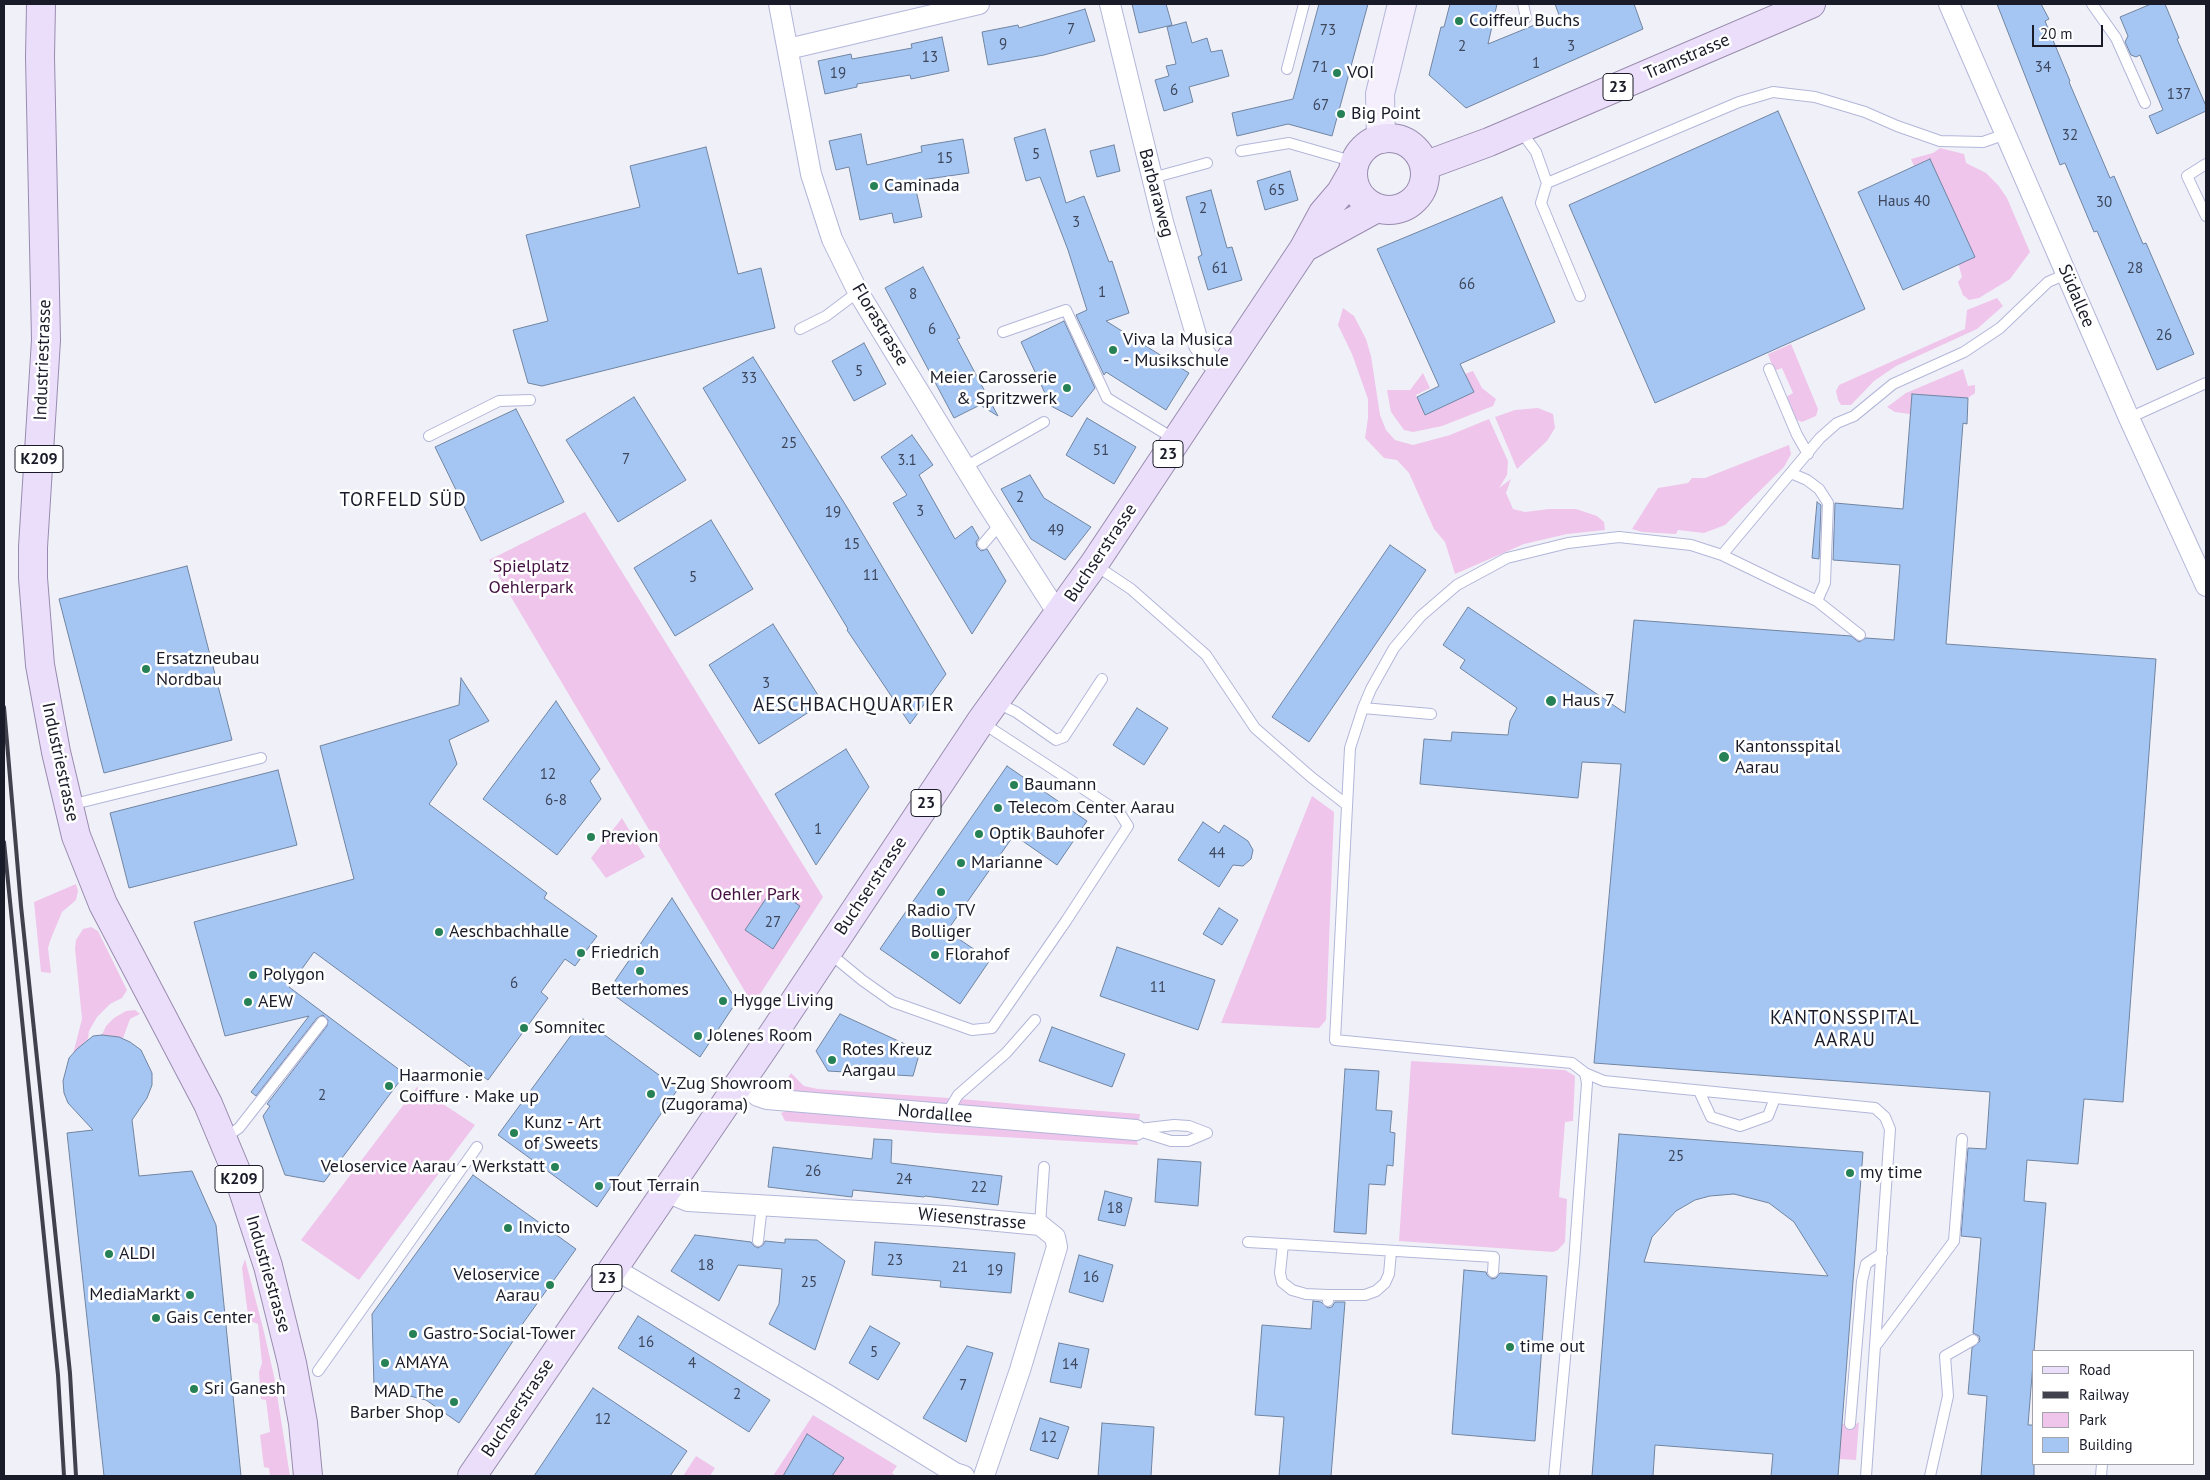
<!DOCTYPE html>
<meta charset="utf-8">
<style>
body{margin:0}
#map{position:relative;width:2210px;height:1480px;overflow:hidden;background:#f0f1f8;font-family:"PT Sans",sans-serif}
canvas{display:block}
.frame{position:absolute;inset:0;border:5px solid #1a1b28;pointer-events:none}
.legend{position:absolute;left:2032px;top:1350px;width:162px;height:115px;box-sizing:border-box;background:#fff;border:1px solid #a3a4a9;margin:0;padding:6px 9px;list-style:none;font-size:15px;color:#1a1b28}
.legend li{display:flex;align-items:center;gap:10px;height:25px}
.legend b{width:25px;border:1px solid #a3a4a9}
.scale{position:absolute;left:2032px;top:25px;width:71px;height:22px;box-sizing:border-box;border:2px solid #1a1b28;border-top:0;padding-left:6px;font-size:15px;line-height:18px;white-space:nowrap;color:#1a1b28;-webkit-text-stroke:4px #fff;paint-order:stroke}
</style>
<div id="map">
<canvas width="2210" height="1480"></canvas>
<div class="frame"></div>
<ul class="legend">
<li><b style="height:6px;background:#ebdefa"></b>Road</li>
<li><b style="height:6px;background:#40414d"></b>Railway</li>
<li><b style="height:14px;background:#efc5eb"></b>Park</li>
<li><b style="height:14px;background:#a5c6f3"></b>Building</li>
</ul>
<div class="scale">20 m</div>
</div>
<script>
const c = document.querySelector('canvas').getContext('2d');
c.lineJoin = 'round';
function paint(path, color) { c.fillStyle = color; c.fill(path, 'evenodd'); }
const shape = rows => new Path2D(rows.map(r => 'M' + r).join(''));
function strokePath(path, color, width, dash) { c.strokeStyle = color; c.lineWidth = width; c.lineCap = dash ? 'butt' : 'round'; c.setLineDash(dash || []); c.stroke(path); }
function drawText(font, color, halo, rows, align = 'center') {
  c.font = font + ' "PT Sans",sans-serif'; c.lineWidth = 5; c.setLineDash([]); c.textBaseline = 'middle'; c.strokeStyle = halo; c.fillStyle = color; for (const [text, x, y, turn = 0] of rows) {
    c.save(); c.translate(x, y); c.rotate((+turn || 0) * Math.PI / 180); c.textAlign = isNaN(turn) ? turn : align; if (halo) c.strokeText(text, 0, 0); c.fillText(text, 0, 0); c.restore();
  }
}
paint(shape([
 [1940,148,1964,154,1966,163,1986,173,1998,185,2007,198,2030,252,2010,279,1979,298,1969,300,1963,295,1958,282,1962,277,1930,159,1914,166,1911,159,1933,153],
 [1997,298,2003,306,1977,329,1896,366,1874,381,1851,405,1841,405,1838,400,1836,391,1839,385,1965,329,1967,310],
 [1343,308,1354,316,1366,339,1371,356,1380,415,1386,430,1395,440,1413,445,1450,435,1489,419,1508,461,1507,475,1499,488,1511,479,1506,493,1513,509,1525,512,1549,509,1576,509,1597,516,1604,522,1605,530,1567,534,1524,544,1455,574,1445,542,1434,529,1409,473,1397,460,1384,458,1365,438,1368,418,1368,399,1352,354,1338,325],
 [1791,344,1818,409,1816,416,1802,422,1797,420,1794,417,1786,397,1793,393,1782,368,1774,371,1768,354],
 [1963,369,1968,386,1975,385,1975,393,1968,398,1912,394,1910,414,1895,412,1887,407,1906,393],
 [1473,371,1482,388,1496,399,1493,406,1442,426,1413,432,1404,430,1391,412,1387,390,1410,390,1423,373,1430,388,1416,395,1425,415,1473,392,1465,374],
 [1538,408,1553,414,1555,428,1547,441,1517,469,1495,417,1515,410],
 [1789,445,1791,454,1784,467,1725,525,1704,533,1678,530,1676,534,1642,532,1632,529,1658,488,1688,483,1692,478,1705,478],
 [585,512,823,897,753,1005,489,560],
 [1312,796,1334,812,1326,1020,1319,1028,1221,1023],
 [622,818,645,857,606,878,591,858],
 [76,884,78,891,76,900,62,912,50,941,48,948,51,973,41,972,34,902],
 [91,927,98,931,127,990,122,998,110,1004,97,1017,89,1031,88,1039,73,1054,82,1019,75,949,76,940,83,929],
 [135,1010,140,1014,130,1019,123,1038,102,1035,106,1026,114,1018,126,1011],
 [1411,1061,1565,1070,1575,1076,1573,1121,1565,1122,1559,1197,1567,1199,1565,1242,1558,1250,1553,1252,1399,1241],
 [791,1073,804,1086,818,1089,949,1098,945,1107,806,1095,794,1091,786,1081],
 [417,1087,475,1125,359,1280,301,1240],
 [961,1099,1062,1108,1140,1114,1139,1121,956,1109],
 [786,1111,1136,1136,1138,1145,936,1133,785,1121,781,1113],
 [245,1259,264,1332,274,1376,290,1476,270,1476,269,1468,264,1467,260,1435,270,1432,266,1400,261,1399,259,1372,262,1363,258,1324,253,1322,249,1323,242,1268],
 [813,1415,897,1466,892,1473,896,1476,773,1476],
 [1859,1422,1856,1460,1839,1459,1842,1424,1855,1425],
 [696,1456,715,1468,710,1476,683,1476]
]), '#efc5eb');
const building = shape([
 [1132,4,1166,4,1172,25,1139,33,1132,4],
 [1319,4,1368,4,1332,136,1288,124,1237,136,1232,113,1293,99,1319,4],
 [1450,4,1497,4,1488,44,1559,15,1555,4,1634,4,1643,29,1466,108,1429,75,1441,27,1444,27,1450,4],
 [1997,4,2041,4,2049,19,2045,21,2070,81,2069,82,2110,178,2114,176,2143,244,2146,243,2194,354,2157,370,2097,231,2094,232,2065,163,2060,165,1997,4],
 [2151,4,2165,4,2179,38,2177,39,2206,106,2206,111,2157,134,2149,116,2163,110,2140,55,2136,57,2131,55,2125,42,2128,36,2120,17,2151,4],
 [1085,9,1095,41,1044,55,988,65,982,32,1018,25,1019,28,1085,9],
 [1186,22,1192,43,1207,38,1211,52,1222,50,1229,76,1189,87,1193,102,1164,111,1155,80,1169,76,1166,66,1176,64,1167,27,1186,22],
 [942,37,949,71,911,79,910,75,857,84,857,87,825,94,818,61,851,54,852,59,912,48,911,44,942,37],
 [1778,111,1865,309,1655,403,1569,205,1778,111],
 [1045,129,1066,203,1084,196,1109,262,1112,261,1129,313,1106,321,1189,373,1166,410,1106,372,1104,375,1076,315,1087,310,1068,250,1040,177,1026,181,1014,138,1045,129],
 [861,134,867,165,922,152,921,146,963,139,969,173,914,181,922,217,894,223,892,213,860,220,849,167,836,170,829,141,861,134],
 [1114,145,1120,171,1097,177,1090,151,1114,145],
 [706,147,738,274,761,268,775,328,542,386,528,383,513,330,548,321,526,235,640,207,630,166,706,147],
 [1930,159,1975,257,1903,290,1858,192,1930,159],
 [1290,171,1298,200,1265,210,1257,181,1290,171],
 [1211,190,1227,248,1232,247,1242,280,1208,290,1198,257,1202,255,1186,197,1211,190],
 [1502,197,1555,322,1460,364,1474,392,1425,415,1417,397,1439,386,1377,249,1502,197],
 [923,267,960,338,957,339,998,416,980,405,954,418,885,288,923,267],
 [1064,321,1095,388,1072,417,1051,406,1021,342,1064,321],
 [864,343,886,384,854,401,832,361,864,343],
 [753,357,848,509,946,674,910,724,847,630,848,629,703,388,753,357],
 [1912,394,1968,398,1967,424,1963,423,1946,644,2156,659,2123,1102,2084,1099,2078,1164,2027,1160,2024,1201,2046,1203,2028,1425,2034,1425,2034,1476,1981,1476,1987,1396,1968,1394,1972,1348,1980,1341,1979,1336,1973,1333,1981,1238,1961,1236,1968,1148,1986,1149,1990,1092,1594,1063,1621,764,1582,762,1578,798,1420,784,1424,739,1451,741,1452,732,1508,735,1510,721,1517,708,1460,668,1465,660,1443,645,1468,607,1625,713,1634,620,1851,636,1859,642,1866,638,1894,640,1900,565,1833,560,1835,503,1903,509,1912,394],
 [634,397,686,480,618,522,566,440,634,397],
 [516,409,564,502,481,541,435,447,516,409],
 [1087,418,1136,447,1114,484,1066,455,1087,418],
 [912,435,933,465,919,475,955,539,972,526,979,538,976,542,977,547,981,551,987,549,1006,581,972,634,893,503,907,495,881,457,912,435],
 [1030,475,1044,498,1091,527,1065,560,1031,539,1001,489,1030,475],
 [1817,502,1821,505,1819,559,1812,558,1817,502],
 [711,520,753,589,675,636,634,568,711,520],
 [1390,545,1426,570,1309,742,1272,717,1390,545],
 [187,566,232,740,104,773,59,599,187,566],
 [773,624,823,703,759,744,709,665,773,624],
 [461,678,489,721,449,740,457,764,429,804,547,893,544,898,597,936,575,966,565,959,541,992,548,998,488,1080,314,952,289,987,405,1074,324,1182,285,1175,263,1116,270,1106,267,1104,327,1026,328,1020,323,1015,317,1018,256,1096,251,1092,309,1016,225,1036,194,922,354,879,320,746,459,705,461,678],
 [556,701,600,769,590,781,601,799,557,855,483,799,556,701],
 [1137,708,1168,728,1144,765,1113,745,1137,708],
 [846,749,869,787,816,865,775,794,846,749],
 [1007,766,1087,821,1057,865,1014,835,947,931,990,960,960,1004,880,949,1007,766],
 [278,770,297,845,129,888,110,813,278,770],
 [1203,822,1219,833,1224,825,1248,841,1253,850,1251,859,1243,866,1233,865,1219,887,1178,860,1203,822],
 [773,888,800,906,773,949,745,930,773,888],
 [672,898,737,1001,700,1057,608,991,672,898],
 [1219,908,1238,920,1222,945,1203,934,1219,908],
 [1117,947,1215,980,1198,1030,1100,996,1117,947],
 [840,1014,920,1051,913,1076,828,1071,816,1051,840,1014],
 [583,1019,678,1089,597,1207,498,1135,583,1019],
 [1052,1027,1125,1054,1112,1087,1039,1061,1052,1027],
 [102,1035,119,1037,130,1042,141,1050,152,1073,152,1085,147,1098,132,1120,139,1176,192,1171,216,1225,241,1476,104,1476,67,1133,93,1130,68,1103,64,1093,63,1081,69,1058,77,1049,93,1036,102,1035],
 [1345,1069,1379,1071,1376,1110,1392,1111,1390,1132,1395,1133,1393,1166,1387,1165,1385,1185,1369,1184,1366,1234,1334,1232,1345,1069],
 [1619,1134,1863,1152,1838,1476,1771,1476,1773,1454,1655,1445,1653,1476,1592,1476,1619,1134],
 [1734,1194,1769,1203,1794,1222,1828,1276,1644,1262,1652,1237,1676,1211,1695,1200,1710,1196,1734,1194],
 [874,1139,892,1140,891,1163,1002,1176,998,1205,925,1196,924,1197,853,1190,852,1197,768,1187,773,1147,872,1159,874,1139],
 [1158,1159,1201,1162,1198,1206,1155,1202,1158,1159],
 [473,1175,576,1249,511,1340,513,1341,459,1423,426,1400,374,1387,372,1314,473,1175],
 [1105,1191,1132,1198,1125,1226,1098,1220,1105,1191],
 [695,1235,751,1242,754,1246,758,1248,763,1245,765,1241,785,1243,785,1239,817,1240,845,1261,815,1350,769,1324,779,1304,782,1269,738,1265,719,1301,671,1271,695,1235],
 [875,1242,1015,1253,1011,1293,940,1287,941,1281,872,1275,875,1242],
 [1079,1255,1113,1265,1103,1302,1069,1292,1079,1255],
 [1464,1270,1486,1272,1487,1275,1492,1279,1496,1278,1500,1273,1547,1276,1535,1441,1452,1434,1464,1270],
 [1313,1301,1321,1302,1328,1308,1332,1307,1335,1302,1345,1302,1331,1476,1279,1476,1284,1417,1255,1415,1262,1325,1311,1329,1313,1301],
 [638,1316,770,1400,749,1432,618,1348,638,1316],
 [870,1326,900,1343,878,1380,849,1363,870,1326],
 [1059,1343,1089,1349,1081,1388,1050,1382,1059,1343],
 [967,1346,993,1353,966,1442,923,1418,967,1346],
 [593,1388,687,1451,670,1476,534,1476,593,1388],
 [1040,1418,1069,1427,1058,1459,1030,1450,1040,1418],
 [1102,1423,1154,1427,1151,1476,1098,1476,1102,1423],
 [807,1434,844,1458,832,1476,783,1476,807,1434]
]);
paint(building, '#a5c6f3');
strokePath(building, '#7084a1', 1);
const service = shape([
 [1523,4,1526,18],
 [2092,4,2116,38,2145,103],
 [1287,69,1304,4],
 [1520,130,1536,152,1547,183,1541,203,1580,296],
 [1241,151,1289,143,1355,162],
 [2206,164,2187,176,2206,216],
 [1152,178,1207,163],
 [1547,183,1739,102,1773,92,1815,97,1865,112,1897,126,1940,141,1983,142,2006,134],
 [800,329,826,316,858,292],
 [1003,332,1066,310,1107,398,1176,440],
 [1769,369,1797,435,1808,454],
 [2129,418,2206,383],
 [429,436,499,401,530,400],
 [965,467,1044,422],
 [1793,474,1807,480,1819,489,1828,503,1825,583,1817,601],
 [983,544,1001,523],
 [1722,555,1820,438,1837,423,1854,416,1893,384,1964,352,2000,328,2048,282,2066,274],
 [1095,565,1131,589,1206,655,1255,728,1311,777,1347,805],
 [995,702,1016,712,1056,740,1064,737,1102,679],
 [1363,708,1431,714],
 [70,805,261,758],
 [828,952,862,980,893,1002,972,1030,992,1028,1066,921,1128,826,1119,812,981,722],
 [1585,1073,1604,1081,1875,1108,1885,1117,1890,1129,1866,1476],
 [1699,1091,1711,1117,1740,1126,1768,1116,1775,1098],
 [946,1115,958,1095,1006,1053,1035,1020],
 [1139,1129,1174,1125,1189,1126,1207,1133],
 [1136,1130,1171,1141,1188,1141,1207,1133],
 [223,1139,239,1128,322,1022],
 [1040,1225,1044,1167],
 [758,1241,762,1205],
 [1248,1242,1283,1244,1280,1273,1282,1282,1292,1290,1306,1294,1328,1295,1328,1301],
 [1283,1244,1494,1257,1493,1272],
 [1328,1295,1365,1295,1376,1291,1385,1283,1389,1274,1391,1252],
 [1877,1344,1954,1241,1962,1139],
 [318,1371,477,1147],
 [1850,1424,1862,1281,1866,1264,1882,1253],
 [1554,1476,1574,1262,1587,1083,1585,1073,1572,1063,1335,1040,1350,748,1363,708,1371,689,1394,648,1421,616,1457,585,1507,558,1568,543,1619,537,1691,545,1722,555,1817,601,1860,635],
 [1930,1476,1948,1396,1945,1356,1973,1340],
 [2101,1476,2102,1464]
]);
const minor = shape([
 [779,4,811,174,832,239,858,292,985,500,1059,615],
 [1110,4,1163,222,1199,345,1210,361,1222,372],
 [1949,4,2129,418,2206,586],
 [788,49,979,4],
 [740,1082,758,1096,767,1099,1136,1130],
 [666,1192,688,1201,945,1216,1040,1225,1055,1237,1057,1247,1020,1370,984,1476],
 [613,1268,826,1394,955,1473,964,1476]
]);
const secondary = shape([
 [1381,139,1380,94,1402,4]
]);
const primary = shape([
 [41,4,40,57,46,340,33,547,33,578,40,665,56,752,76,836,103,904,208,1104,239,1178,268,1266,292,1363,303,1423,308,1476],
 '1353 174a36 36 0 1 1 72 0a36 36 0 1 1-72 0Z',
 [1424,166,1489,142,1811,4],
 [1304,248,1377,208],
 [472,1476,769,1040,981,721,1094,564,1304,248,1323,213,1341,192,1353,171]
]);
strokePath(service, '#b2b6d9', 12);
strokePath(minor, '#b2b6d9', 22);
strokePath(secondary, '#b2b6d9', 30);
strokePath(primary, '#998baf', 30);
strokePath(service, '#fff', 10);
strokePath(minor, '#fff', 20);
strokePath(secondary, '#f5eefd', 28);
strokePath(primary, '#ebdefa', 28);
strokePath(shape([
 [4,707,21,906,70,1373,76,1476],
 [4,842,58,1375,64,1476]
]), '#40414d', 4);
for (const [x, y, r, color] of [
 [1459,21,5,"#278157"],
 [1337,73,5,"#278157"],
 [1341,114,5,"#278157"],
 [874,186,5,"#278157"],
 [1113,350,5,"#278157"],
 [1067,388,5,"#278157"],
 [146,669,5,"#278157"],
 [1551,701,6,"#278157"],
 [1724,757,6,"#278157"],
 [1014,785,5,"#278157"],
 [998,808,5,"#278157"],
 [979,834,5,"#278157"],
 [591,837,5,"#278157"],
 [961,863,5,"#278157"],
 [941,892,5,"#278157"],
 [439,932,5,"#278157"],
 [581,953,5,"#278157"],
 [935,955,5,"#278157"],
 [640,971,5,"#278157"],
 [253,975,5,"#278157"],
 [723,1001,5,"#278157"],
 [248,1002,5,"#278157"],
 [524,1028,5,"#278157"],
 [698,1036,5,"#278157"],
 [832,1060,5,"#278157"],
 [389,1086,5,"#278157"],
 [651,1094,5,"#278157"],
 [514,1133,5,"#278157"],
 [555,1167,5,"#278157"],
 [1850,1173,5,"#278157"],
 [599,1186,5,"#278157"],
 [508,1228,5,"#278157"],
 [109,1254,5,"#278157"],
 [550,1285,5,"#278157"],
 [190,1295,5,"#278157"],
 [156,1318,5,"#278157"],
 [413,1334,5,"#278157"],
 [1510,1347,5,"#278157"],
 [385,1363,5,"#278157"],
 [194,1389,5,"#278157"],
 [454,1402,5,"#278157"]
]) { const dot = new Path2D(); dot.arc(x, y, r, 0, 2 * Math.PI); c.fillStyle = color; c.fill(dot); strokePath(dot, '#fff', 2); }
drawText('15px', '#3d465b', null, [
 ["7",1071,30],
 ["73",1328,31],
 ["9",1003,45],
 ["2",1462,47],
 ["3",1571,47],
 ["13",930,58],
 ["1",1536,64],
 ["71",1320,68],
 ["34",2043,68],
 ["19",838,74],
 ["6",1174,91],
 ["137",2179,95],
 ["67",1321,106],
 ["32",2070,136],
 ["5",1036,155],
 ["15",945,159],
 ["65",1277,191],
 ["Haus 40",1904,202],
 ["30",2104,203],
 ["2",1203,209],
 ["3",1076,223],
 ["61",1220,269],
 ["28",2135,269],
 ["66",1467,285],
 ["1",1102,293],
 ["8",913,295],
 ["6",932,330],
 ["26",2164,336],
 ["5",859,372],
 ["33",749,379],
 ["25",789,444],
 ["51",1101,451],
 ["7",626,460],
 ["3.1",907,461],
 ["2",1020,498],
 ["3",920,512],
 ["19",833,513],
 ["49",1056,531],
 ["15",852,545],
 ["11",871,576],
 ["5",693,578],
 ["3",766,684],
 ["12",548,775],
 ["6-8",556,801],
 ["1",818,830],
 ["44",1217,854],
 ["27",773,923],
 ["6",514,984],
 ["11",1158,988],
 ["2",322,1096],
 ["25",1676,1157],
 ["26",813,1172],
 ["24",904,1180],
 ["22",979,1188],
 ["18",1115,1209],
 ["23",895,1261],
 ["18",706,1266],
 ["21",960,1268],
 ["19",995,1271],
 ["16",1091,1278],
 ["25",809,1283],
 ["16",646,1343],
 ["5",874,1353],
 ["4",692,1364],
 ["14",1070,1365],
 ["7",963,1386],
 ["2",737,1395],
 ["12",603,1420],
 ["12",1049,1438]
]);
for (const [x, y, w] of [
 [1618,87,30],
 [1168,454,30],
 [39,459,48],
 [926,803,30],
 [239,1179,48],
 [607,1278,30]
]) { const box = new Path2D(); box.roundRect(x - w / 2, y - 13.5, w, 27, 4); c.fillStyle = '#fff'; c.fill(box); strokePath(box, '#1a1b28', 1); }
drawText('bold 16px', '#1a1b28', null, [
 ["23",1618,87],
 ["23",1168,454],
 ["K209",39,459],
 ["23",926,803],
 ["K209",239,1179],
 ["23",607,1278]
]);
drawText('18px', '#1a1b28', '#fff', [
 ["Coiffeur Buchs",1469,21],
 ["VOI",1347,73],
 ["Big Point",1351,114],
 ["Caminada",884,186],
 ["Viva la Musica",1123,340],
 ["- Musikschule",1123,361],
 ["Meier Carosserie",1057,378,"right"],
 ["& Spritzwerk",1057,399,"right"],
 ["Ersatzneubau",156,659],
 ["Nordbau",156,680],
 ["Haus 7",1562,701],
 ["Kantonsspital",1735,747],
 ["Aarau",1735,768],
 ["Baumann",1024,785],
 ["Telecom Center Aarau",1008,808],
 ["Optik Bauhofer",989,834],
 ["Previon",601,837],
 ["Marianne",971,863],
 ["Radio TV",941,911,"center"],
 ["Bolliger",941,932,"center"],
 ["Aeschbachhalle",449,932],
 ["Friedrich",591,953],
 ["Florahof",945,955],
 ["Polygon",263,975],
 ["Betterhomes",640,990,"center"],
 ["Hygge Living",733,1001],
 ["AEW",258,1002],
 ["Somnitec",534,1028],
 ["Jolenes Room",708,1036],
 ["Rotes Kreuz",842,1050],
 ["Aargau",842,1071],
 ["Haarmonie",399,1076],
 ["Coiffure · Make up",399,1097],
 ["V-Zug Showroom",661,1084],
 ["(Zugorama)",661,1105],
 ["Kunz - Art",524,1123],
 ["of Sweets",524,1144],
 ["Veloservice Aarau - Werkstatt",545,1167,"right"],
 ["my time",1860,1173],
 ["Tout Terrain",609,1186],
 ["Invicto",518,1228],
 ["ALDI",119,1254],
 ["Veloservice",540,1275,"right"],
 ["Aarau",540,1296,"right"],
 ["MediaMarkt",180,1295,"right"],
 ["Gais Center",166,1318],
 ["Gastro-Social-Tower",423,1334],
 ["time out",1520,1347],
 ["AMAYA",395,1363],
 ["Sri Ganesh",204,1389],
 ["MAD The",444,1392,"right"],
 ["Barber Shop",444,1413,"right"]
], 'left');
drawText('18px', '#1a1b28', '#fff', [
 ["Tramstrasse",1687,57,-23],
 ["Barbaraweg",1156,193,75],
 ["Südallee",2076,296,67],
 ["Florastrasse",880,325,59],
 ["Industriestrasse",43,360,-88],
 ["Buchserstrasse",1101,553,-56],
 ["Industriestrasse",60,762,78],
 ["Buchserstrasse",871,886,-56],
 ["Nordallee",935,1114,5],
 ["Wiesenstrasse",972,1219,5],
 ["Industriestrasse",268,1274,74],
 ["Buchserstrasse",518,1408,-56]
]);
drawText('18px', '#441142', '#fff', [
 ["Spielplatz",531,567],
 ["Oehlerpark",531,588],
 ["Oehler Park",755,895]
]);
c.letterSpacing = '1px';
drawText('19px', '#1a1b28', '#fff', [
 ["TORFELD SÜD",403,501],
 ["AESCHBACHQUARTIER",854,706],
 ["KANTONSSPITAL",1845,1019],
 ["AARAU",1845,1041]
]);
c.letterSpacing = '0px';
</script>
